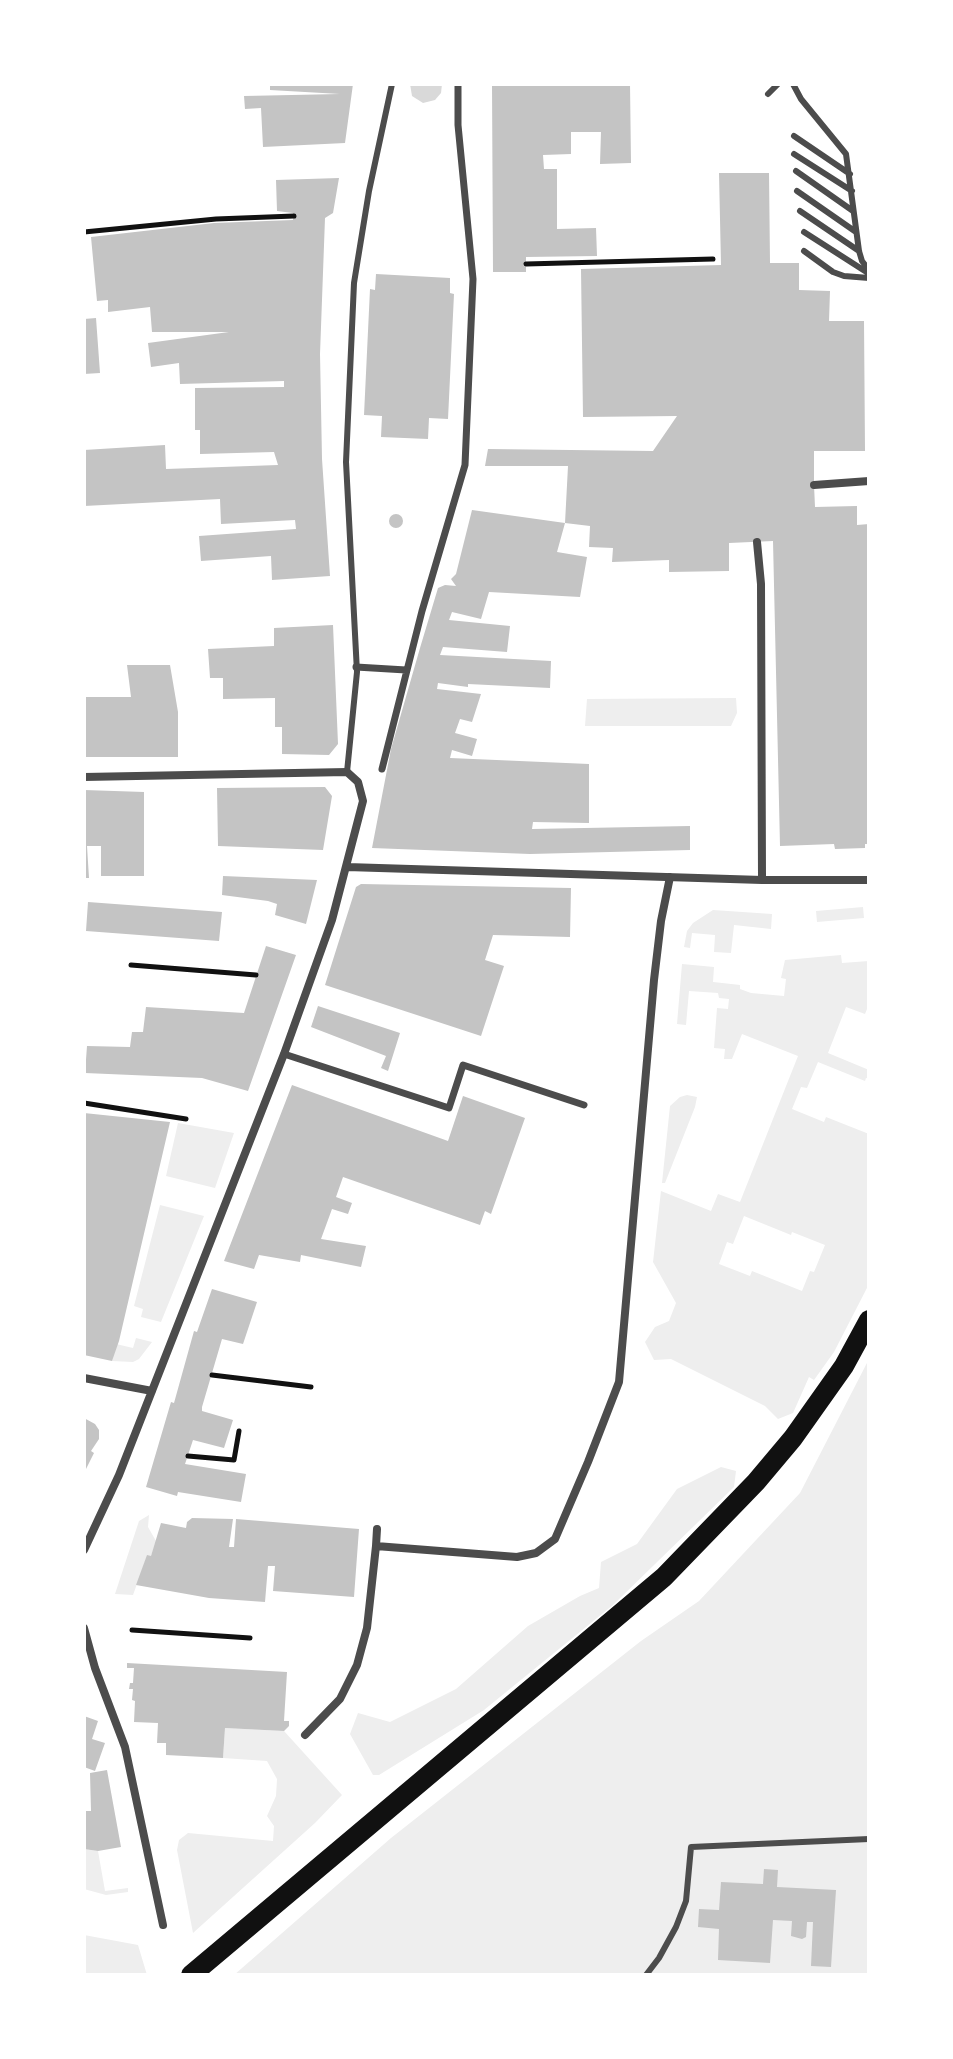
<!DOCTYPE html>
<style>
body{margin:0}
#map{position:relative;width:953px;height:2059px;overflow:hidden;background:#fff;font-family:"Public Sans",sans-serif}
canvas{display:block}
.frame{position:absolute;inset:0;border:86px solid #fff;pointer-events:none}
</style>
<div id="map">
<canvas width="953" height="2059"></canvas>
<div class="frame"></div>
</div>
<script>
const c = document.querySelector('canvas').getContext('2d');
c.lineJoin = 'round';
function paint(path, color) { c.fillStyle = color; c.fill(path, 'evenodd'); }
const shape = rows => new Path2D(rows.map(r => 'M' + r).join(''));
function strokePath(path, color, width, dash) { c.strokeStyle = color; c.lineWidth = width; c.lineCap = dash ? 'butt' : 'round'; c.setLineDash(dash || []); c.stroke(path); }
paint(shape([
 [736,698,737,713,731,726,585,726,587,699],
 [863,907,864,918,817,922,816,911],
 [713,910,772,914,771,929,734,925,731,953,714,952,715,935,692,933,690,948,684,947,687,931,693,923],
 [841,955,842,963,869,961,869,1004,865,1014,846,1007,828,1053,869,1070,869,1079,866,1078,865,1081,818,1062,807,1088,801,1087,792,1109,824,1122,826,1117,869,1134,869,1284,834,1352,814,1380,809,1377,793,1413,778,1419,765,1406,671,1359,654,1360,645,1342,655,1327,669,1321,676,1303,653,1262,661,1191,711,1211,718,1194,740,1202,798,1056,742,1034,732,1059,724,1059,725,1049,714,1048,717,1008,728,1009,729,999,719,998,718,993,689,991,686,1025,677,1024,682,964,714,967,713,982,740,985,740,989,751,993,784,996,786,979,781,978,785,960],
 [744,1216,791,1235,792,1232,825,1245,814,1272,810,1271,802,1291,752,1271,750,1276,719,1264,727,1242,733,1244],
 [687,1095,697,1097,695,1107,665,1183,662,1183,670,1106,680,1097],
 [178,1123,234,1133,215,1188,166,1176],
 [160,1205,204,1216,161,1322,141,1317,143,1309,134,1306],
 [136,1338,152,1342,139,1359,133,1362,112,1361,116,1344,133,1348],
 [869,1359,869,1975,234,1975,391,1838,641,1641,699,1601,800,1493],
 [721,1467,736,1471,734,1487,613,1605,484,1710,379,1775,373,1775,350,1734,358,1713,390,1722,456,1689,528,1626,580,1596,599,1588,601,1562,637,1544,677,1489],
 [149,1515,148,1527,156,1541,151,1556,147,1556,133,1595,115,1594,139,1521],
 [225,1728,284,1731,342,1795,315,1823,193,1933,177,1850,179,1840,188,1833,273,1841,274,1826,267,1816,276,1796,277,1779,267,1761,223,1758],
 [84,1849,98,1851,105,1891,128,1888,128,1892,106,1895,84,1889],
 [84,1935,138,1945,147,1975,84,1975]
]), '#eee');
paint(shape([
 [410,84,442,84,441,93,435,100,423,103,412,96]
]), '#d9d9d9');
paint(shape([
 [270,84,353,84,345,143,263,147,261,108,245,109,244,96,340,94,270,90],
 [492,84,630,84,631,163,600,164,601,132,571,132,571,154,543,155,544,169,557,169,557,229,596,228,597,256,526,257,526,272,493,272],
 [719,173,769,173,770,263,799,263,799,290,830,291,829,321,864,321,865,451,814,451,814,485,815,507,857,506,857,525,869,524,869,844,865,844,865,848,835,849,834,844,780,846,773,541,729,543,729,571,669,572,669,560,612,562,613,548,589,547,590,526,565,523,568,466,485,466,488,449,653,451,677,416,583,417,581,269,721,265],
 [339,178,333,213,325,218,320,354,322,459,330,576,272,580,271,556,201,561,199,536,296,529,295,520,221,524,220,499,84,506,84,450,165,445,166,469,278,465,274,452,200,454,200,430,195,430,195,388,284,387,284,381,180,384,179,363,151,367,148,343,229,332,152,332,150,307,108,312,108,300,97,301,91,237,214,223,293,220,293,213,277,211,276,180],
 [376,274,450,278,450,293,454,294,448,419,429,418,428,439,381,437,382,416,364,415,370,289,375,290],
 [96,318,100,373,84,374,84,319],
 [472,510,565,523,557,552,587,557,580,597,489,592,481,619,452,612,449,620,510,626,507,652,443,647,440,655,551,661,550,688,468,684,468,687,438,683,437,689,481,694,472,722,460,719,455,733,477,739,472,756,452,750,450,758,589,764,589,823,533,822,532,829,690,826,690,850,530,854,372,848,391,749,420,648,438,588,445,585,456,586,451,579,456,574],
 '389 521a7 7 0 1 1 14 0a7 7 0 1 1-14 0Z',
 [333,625,338,744,329,755,282,754,282,727,275,727,275,698,223,699,223,678,210,678,208,649,274,646,274,628],
 [127,665,170,665,178,712,178,757,84,757,84,697,131,697],
 [325,787,332,796,323,850,218,846,217,788],
 [84,790,144,792,144,876,101,876,101,846,87,846,89,878,84,878],
 [223,876,317,880,306,924,275,915,277,904,268,901,222,895],
 [361,884,571,888,570,937,493,935,485,960,504,966,481,1036,325,985,356,887],
 [88,902,222,912,219,941,86,931],
 [266,946,296,955,248,1091,202,1078,85,1073,87,1046,130,1047,132,1032,143,1032,146,1007,244,1013],
 [318,1006,400,1033,388,1071,381,1068,386,1056,311,1027],
 [292,1085,448,1141,463,1096,525,1118,491,1214,485,1211,480,1225,343,1177,336,1197,352,1203,348,1214,332,1209,321,1239,366,1246,361,1267,301,1255,300,1262,259,1255,254,1269,224,1261],
 [84,1113,170,1122,119,1341,112,1361,84,1355],
 [212,1289,257,1302,243,1344,222,1339,202,1407,202,1411,233,1420,224,1448,193,1440,185,1464,246,1474,241,1502,178,1492,177,1496,146,1487,171,1402,174,1403,194,1331,197,1332],
 [84,1418,95,1424,99,1430,99,1439,91,1451,94,1453,84,1473],
 [192,1518,233,1519,229,1547,234,1547,236,1519,359,1529,354,1597,273,1591,275,1566,268,1566,265,1602,209,1598,136,1585,147,1555,151,1556,161,1523,186,1528,187,1522],
 [127,1663,287,1672,284,1721,289,1721,289,1726,284,1731,225,1728,223,1758,166,1755,166,1743,157,1743,158,1723,134,1722,135,1701,132,1700,133,1689,129,1689,130,1683,133,1683,134,1668,127,1668],
 [84,1716,98,1721,92,1739,105,1743,95,1771,84,1767],
 [107,1770,121,1847,98,1851,84,1849,84,1811,91,1811,90,1773],
 [764,1869,778,1870,777,1887,836,1890,831,1967,811,1966,813,1922,807,1922,806,1937,802,1939,791,1936,792,1921,773,1920,770,1963,718,1960,719,1929,698,1927,699,1909,719,1910,721,1882,763,1884]
]), '#c4c4c4');
strokePath(shape([
 [84,232,216,219,294,216],
 [526,264,713,259],
 [131,965,256,975],
 [84,1103,186,1119],
 [212,1375,311,1387],
 [188,1456,234,1460,239,1431],
 [132,1630,250,1638]
]), '#111', 5);
strokePath(shape([
 [793,84,801,99,846,154,859,251,862,261,869,270],
 [768,94,778,84],
 [794,136,850,174],
 [794,154,852,191],
 [796,171,853,211],
 [797,191,856,232],
 [800,211,859,251],
 [804,232,868,273],
 [804,251,833,272,844,276,869,278],
 [347,772,357,672,346,462,354,283,369,191,392,84],
 [646,1975,659,1958,676,1927,686,1901,691,1847,869,1839]
]), '#4c4c4c', 6);
strokePath(shape([
 [356,667,406,670],
 [382,769,422,611,465,465,473,279,458,125,458,84],
 [284,1054,449,1108,463,1065,584,1105]
]), '#4c4c4c', 7);
strokePath(shape([
 [814,485,869,481],
 [757,542,761,584,762,880],
 [84,777,347,772,358,782,363,801,332,920,284,1054,119,1475,84,1550],
 [347,867,762,880,869,880],
 [84,1378,152,1391],
 [376,1546,377,1529],
 [84,1628,95,1668,125,1747,163,1925],
 [305,1735,340,1699,357,1665,367,1628,376,1546,517,1557,536,1553,555,1539,588,1462,619,1382,654,980,661,921,670,877]
]), '#4c4c4c', 8);
strokePath(shape([
 [191,1975,664,1577,756,1482,793,1438,844,1366,869,1320]
]), '#111', 20);
</script>
